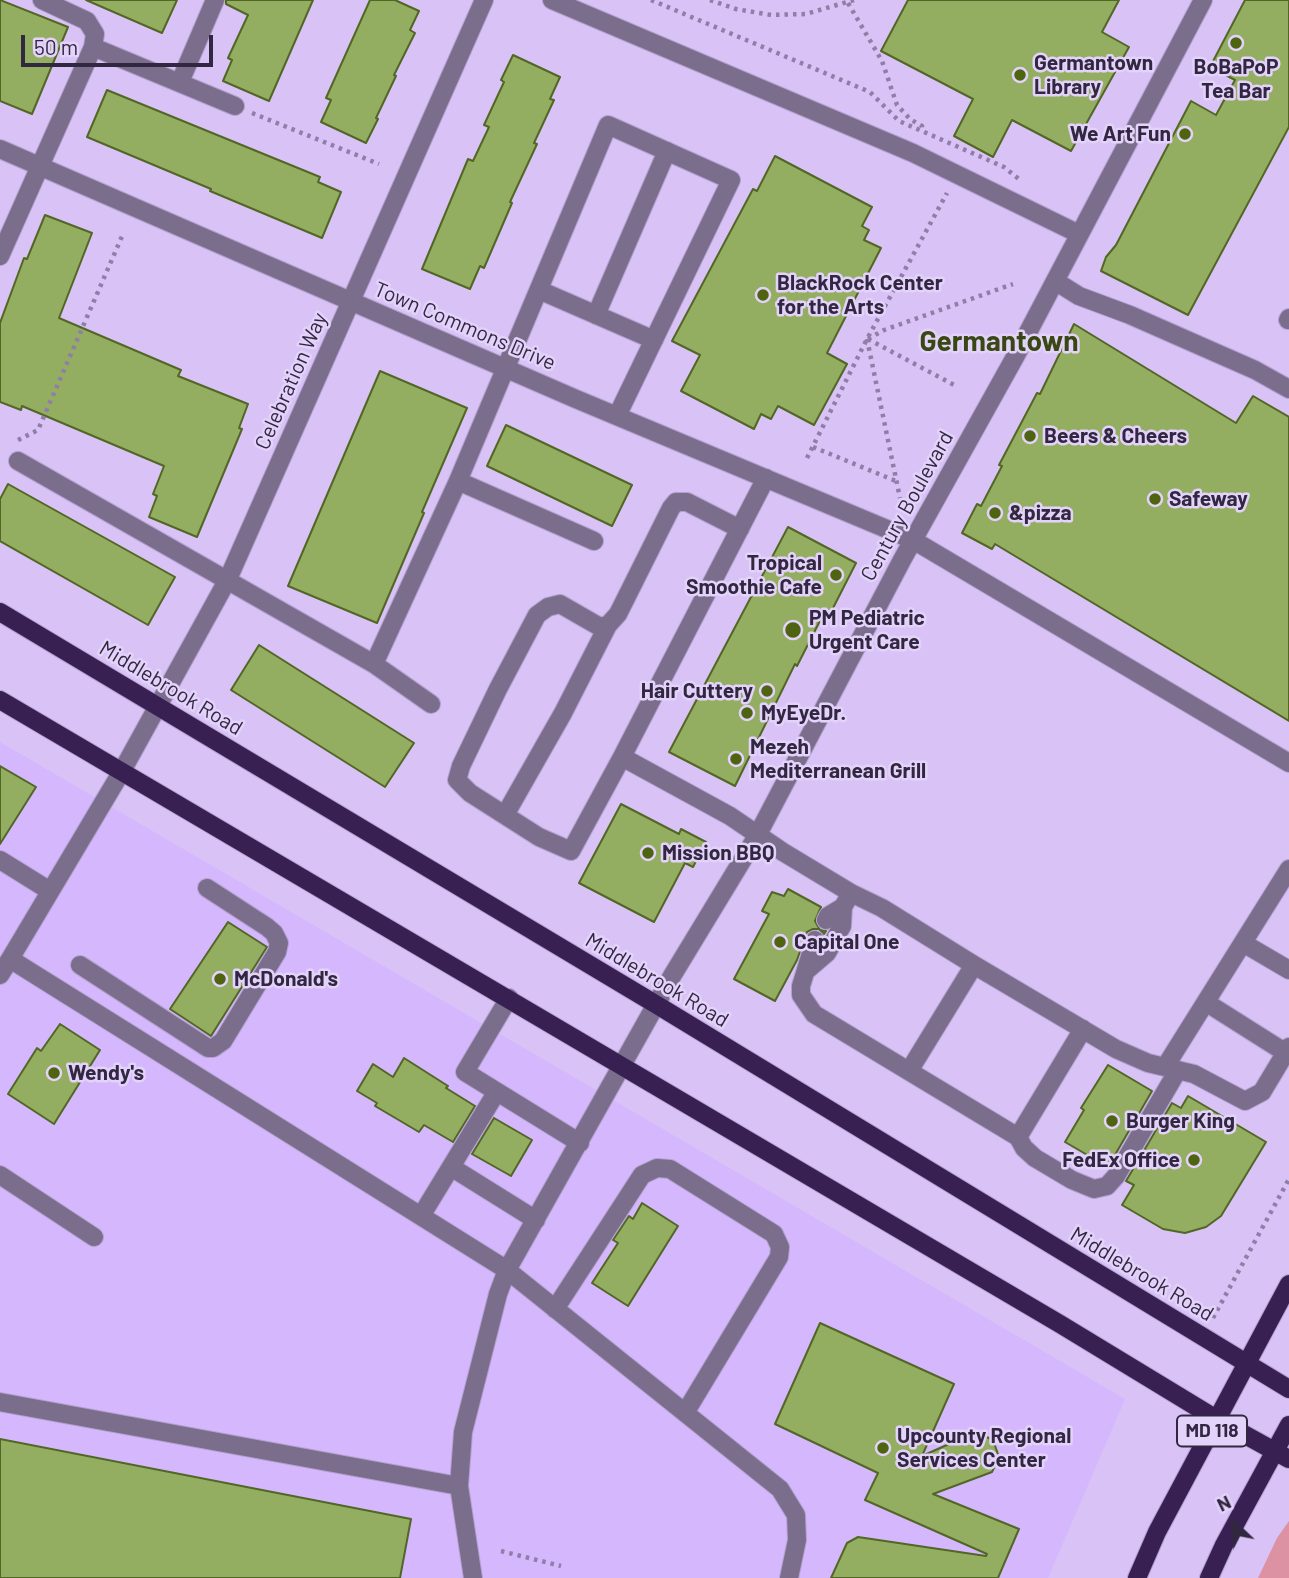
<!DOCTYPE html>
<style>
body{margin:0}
#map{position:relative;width:1289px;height:1578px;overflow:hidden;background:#d8c2f6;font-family:Barlow,sans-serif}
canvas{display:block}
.north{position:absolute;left:1198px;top:1487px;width:70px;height:70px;-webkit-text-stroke:5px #e3d2fa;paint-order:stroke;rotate:334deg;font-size:19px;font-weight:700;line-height:28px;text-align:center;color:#322740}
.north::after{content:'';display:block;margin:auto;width:24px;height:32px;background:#322740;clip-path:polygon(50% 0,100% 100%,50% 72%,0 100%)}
.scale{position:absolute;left:21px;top:35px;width:192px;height:32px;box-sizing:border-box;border:4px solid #322740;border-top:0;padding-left:9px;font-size:21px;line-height:24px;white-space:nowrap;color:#322740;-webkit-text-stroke:5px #e3d2fa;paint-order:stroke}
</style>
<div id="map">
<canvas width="1289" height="1578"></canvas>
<div class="north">N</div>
<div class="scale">50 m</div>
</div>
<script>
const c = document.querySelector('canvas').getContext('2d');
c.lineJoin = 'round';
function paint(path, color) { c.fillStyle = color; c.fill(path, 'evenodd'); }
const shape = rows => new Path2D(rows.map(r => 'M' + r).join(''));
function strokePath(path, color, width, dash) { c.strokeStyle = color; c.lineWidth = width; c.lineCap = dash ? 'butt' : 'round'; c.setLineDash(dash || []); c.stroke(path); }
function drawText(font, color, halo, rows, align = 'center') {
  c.font = font + ' Barlow,sans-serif'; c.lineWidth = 5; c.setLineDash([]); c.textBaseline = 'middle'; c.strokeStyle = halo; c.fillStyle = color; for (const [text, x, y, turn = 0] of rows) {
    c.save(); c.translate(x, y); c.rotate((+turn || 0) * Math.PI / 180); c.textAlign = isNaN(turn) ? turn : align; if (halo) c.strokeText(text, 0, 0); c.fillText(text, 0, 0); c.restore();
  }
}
paint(shape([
 [0,742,1125,1399,1048,1578,0,1578]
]), '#d5b7fe');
paint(shape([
 [1289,1521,1289,1578,1258,1578,1277,1538]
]), '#dd92a4');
const building = shape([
 [0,0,68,27,32,114,0,101,0,0],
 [86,0,177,0,162,33,86,0],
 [226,0,313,0,269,101,223,81,232,60,228,58,248,15,226,4,226,0],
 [370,0,395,0,419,11,410,30,415,33,394,75,396,76,376,118,378,119,366,143,321,122,331,100,326,98,370,0],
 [908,0,1119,0,1102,32,1129,47,1071,151,1012,120,993,157,954,136,973,99,881,51,908,0],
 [1245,0,1289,0,1289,127,1188,315,1101,271,1106,257,1116,245,1191,101,1216,115,1235,80,1210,67,1245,0],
 [513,55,560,77,550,99,554,100,534,143,537,144,510,202,512,203,484,268,480,266,470,289,422,269,468,159,473,161,489,127,484,125,504,82,501,80,513,55],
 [107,90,320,177,318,182,341,192,322,238,210,191,211,189,87,137,107,90],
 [775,156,872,207,862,226,869,230,864,240,881,248,827,353,847,364,814,425,778,406,771,419,761,414,754,429,681,391,700,355,672,341,753,189,757,191,775,156],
 [45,215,92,233,59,318,181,370,178,376,248,404,239,428,242,429,197,537,149,517,157,496,153,494,164,466,22,406,21,410,0,402,0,323,24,258,27,259,45,215],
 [1074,324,1236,423,1253,396,1289,417,1289,721,995,544,992,549,962,533,977,504,981,506,1002,466,999,465,1037,393,1040,394,1074,324],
 [380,371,467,408,422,512,424,513,377,623,288,586,380,371],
 [506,425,632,485,612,526,487,466,506,425],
 [8,484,175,577,148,625,0,541,0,499,8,484],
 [788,527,856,563,831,612,826,609,797,666,795,664,735,786,669,752,788,527],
 [259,645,414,743,385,787,231,690,259,645],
 [0,766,36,787,0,844,0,766],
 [621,804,679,834,681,829,706,842,693,867,685,863,654,922,579,883,621,804],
 [788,889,821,907,815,921,820,930,826,931,824,934,819,929,813,929,807,932,797,960,775,1001,734,979,769,914,762,911,772,892,784,896,788,889],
 [228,922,267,947,211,1036,170,1009,228,922],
 [60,1024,100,1050,54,1124,8,1094,37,1048,41,1051,60,1024],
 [404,1058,448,1086,446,1088,475,1106,453,1142,424,1125,419,1132,375,1106,377,1103,357,1091,373,1064,393,1077,404,1058],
 [1108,1065,1152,1091,1108,1167,1065,1142,1084,1110,1081,1108,1108,1065],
 [1188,1096,1266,1142,1221,1216,1206,1227,1185,1233,1163,1229,1122,1205,1134,1185,1126,1181,1172,1103,1181,1108,1188,1096],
 [494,1118,532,1140,511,1176,472,1154,494,1118],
 [642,1203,678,1226,628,1306,592,1283,618,1243,613,1240,629,1216,633,1219,642,1203],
 [820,1323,954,1384,922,1456,976,1432,993,1440,999,1457,992,1472,933,1494,1019,1529,998,1578,831,1578,847,1543,858,1537,986,1556,987,1554,865,1500,878,1473,775,1424,820,1323],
 [0,1439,411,1519,400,1578,0,1578,0,1439]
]);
paint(building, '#94ae61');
strokePath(building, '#526625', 2);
const minor = shape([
 [484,0,228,579,122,771,10,959,507,1270,780,1489,796,1515,797,1540,789,1578],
 [552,0,913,153,1079,234],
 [93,47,235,106],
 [180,82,215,0],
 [0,149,576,399,913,540,1289,763],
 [0,256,93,47,95,34,87,21,42,0],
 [1055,281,1079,296,1130,315,1255,370,1289,389],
 [539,290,654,340],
 [596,315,667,151],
 [1288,320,1289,318],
 [18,461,374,664,431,704],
 [458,481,594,541],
 [740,529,687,502,676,502,671,508,618,614,608,625,600,627,560,604,548,607,537,615,498,689,461,766,457,780,470,793,539,837,571,851,622,757,753,503,766,478],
 [374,664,458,481,608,125,731,180,617,416],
 [622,757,730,816,783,852,851,893,882,908,974,965,1116,1049,1148,1063,1194,1074,1245,1101,1262,1092,1289,1047],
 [505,815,563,713,608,625],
 [0,860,50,891],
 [826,920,828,916,843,907],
 [815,940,801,986,801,995,814,1014,1018,1137,1083,1029],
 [1243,943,1289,970],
 [80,965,208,1048,213,1048,223,1041,277,952,279,943,274,933,267,927,207,888],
 [806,971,827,953,842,926,843,907,851,893],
 [0,975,10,959],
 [509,998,465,1072,580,1143],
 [1207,1003,1286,1053],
 [1165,1067,1289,869],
 [909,1071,974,965],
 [1018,1137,1024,1148,1035,1158,1072,1180,1094,1189,1107,1186,1116,1176,1178,1070],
 [451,1167,536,1220],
 [0,1175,94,1237],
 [421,1216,496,1093],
 [555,1309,642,1175,657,1168,670,1169,774,1234,780,1247,779,1257,685,1413],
 [0,1402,459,1486],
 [473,1578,459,1486,463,1432,498,1294,507,1270,672,976,757,836,902,560,1015,357,1203,0]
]);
const major = shape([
 [0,612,657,1005,1289,1389],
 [0,700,1060,1324,1218,1420,1289,1459],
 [1137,1578,1157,1532,1289,1284],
 [1209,1578,1224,1545,1289,1425]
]);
strokePath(minor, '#b3a0ce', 20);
strokePath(major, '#b3a0ce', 20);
strokePath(shape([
 [651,0,870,92,899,121,1004,167,1020,180],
 [710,0,736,9,771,15,806,14,854,0],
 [848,3,882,61,897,105,910,119,922,126,922,130],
 [252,113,379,164],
 [867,339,900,498],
 [868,339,884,330,1013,284],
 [868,339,958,387],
 [18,440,38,430,123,234],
 [813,447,896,481],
 [807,458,867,339,947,193],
 [1213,1318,1289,1179],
 [501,1551,561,1566]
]), '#8f7ea6', 4.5, [3.5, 5]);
strokePath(minor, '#7b6e8c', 18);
strokePath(major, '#392053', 18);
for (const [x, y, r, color] of [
 [1236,43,7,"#4e6411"],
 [1020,75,7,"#4e6411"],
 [1185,134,7,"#4e6411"],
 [763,295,7,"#4e6411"],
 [1030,436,7,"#4e6411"],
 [1155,499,7,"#4e6411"],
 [995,513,7,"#4e6411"],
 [836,575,7,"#4e6411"],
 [793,630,9,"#4e6411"],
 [767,691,7,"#4e6411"],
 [747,713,7,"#4e6411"],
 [736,759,7,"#4e6411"],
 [648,853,7,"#4e6411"],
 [780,942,7,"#4e6411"],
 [220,979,7,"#4e6411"],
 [54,1073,7,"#4e6411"],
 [1112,1121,7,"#4e6411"],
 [1194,1160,7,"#4e6411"],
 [883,1448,7,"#4e6411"]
]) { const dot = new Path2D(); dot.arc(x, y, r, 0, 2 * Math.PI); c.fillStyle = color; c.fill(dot); strokePath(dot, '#e3d2fa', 2.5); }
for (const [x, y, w] of [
 [1212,1431,70]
]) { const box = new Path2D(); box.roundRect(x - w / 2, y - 15.5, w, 31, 5); c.fillStyle = '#e3d2fa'; c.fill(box); strokePath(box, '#322740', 2); }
drawText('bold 19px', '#322740', null, [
 ["MD 118",1212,1431]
]);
drawText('bold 21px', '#322740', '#e3d2fa', [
 ["Germantown",1034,63],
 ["Library",1034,87],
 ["BoBaPoP",1236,67,"center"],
 ["Tea Bar",1236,91,"center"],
 ["We Art Fun",1171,134,"right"],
 ["BlackRock Center",777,283],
 ["for the Arts",777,307],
 ["Beers & Cheers",1044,436],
 ["Safeway",1169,499],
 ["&pizza",1009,513],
 ["Tropical",822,563,"right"],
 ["Smoothie Cafe",822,587,"right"],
 ["PM Pediatric",809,618],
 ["Urgent Care",809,642],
 ["Hair Cuttery",753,691,"right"],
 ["MyEyeDr.",761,713],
 ["Mezeh",750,747],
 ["Mediterranean Grill",750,771],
 ["Mission BBQ",662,853],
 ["Capital One",794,942],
 ["McDonald's",234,979],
 ["Wendy's",68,1073],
 ["Burger King",1126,1121],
 ["FedEx Office",1180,1160,"right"],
 ["Upcounty Regional",897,1436],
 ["Services Center",897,1460]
], 'left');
drawText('21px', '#322740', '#e3d2fa', [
 ["Town Commons Drive",465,326,23],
 ["Celebration Way",291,381,-66],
 ["Century Boulevard",907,506,-61],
 ["Middlebrook Road",171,688,31],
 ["Middlebrook Road",657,980,31],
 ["Middlebrook Road",1142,1274,31]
]);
drawText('bold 28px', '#394812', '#e3d2fa', [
 ["Germantown",999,342]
]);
</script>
